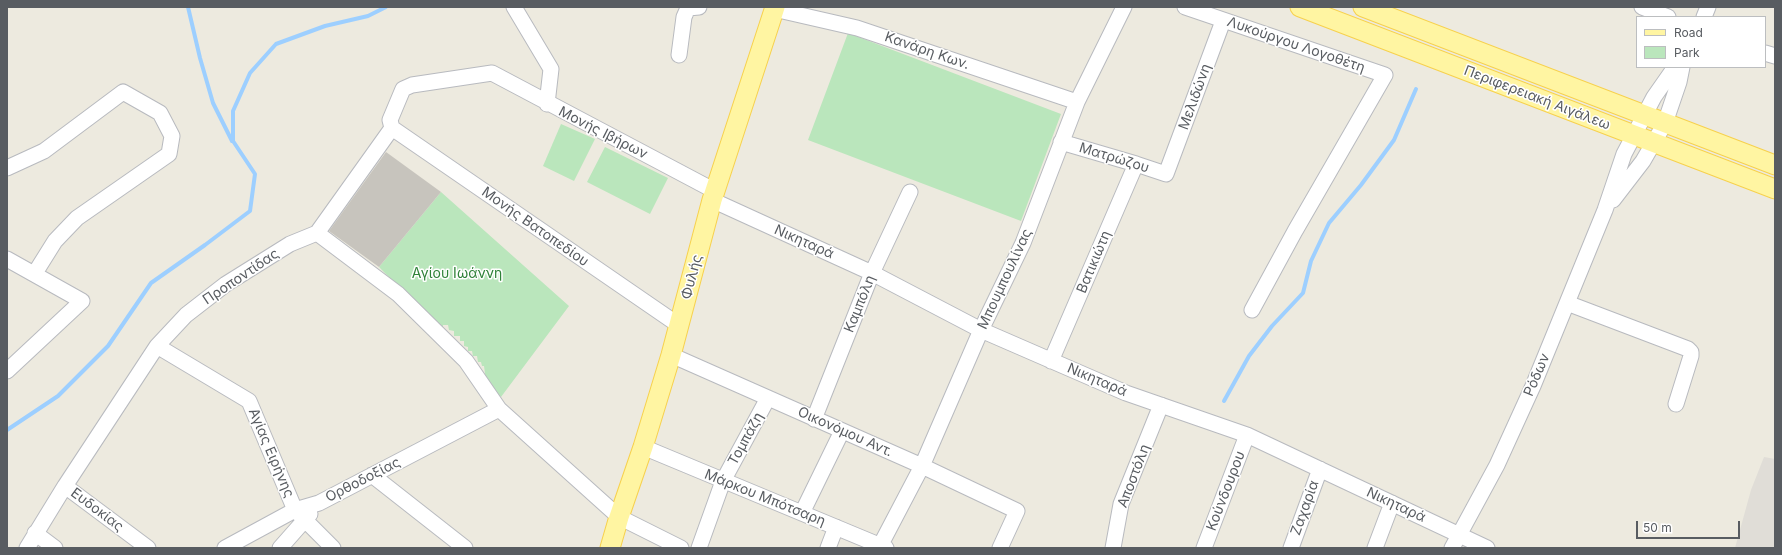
<!DOCTYPE html>
<meta charset="utf-8">
<style>
body{margin:0}
#map{position:relative;width:1782px;height:555px;overflow:hidden;background:#edeadf;font-family:Inter,sans-serif}
canvas{display:block}
.frame{position:absolute;inset:0;border:8px solid #585c61;pointer-events:none}
.legend{position:absolute;left:1636px;top:16px;width:130px;height:52px;box-sizing:border-box;background:#fff;border:1px solid #bcbec0;margin:0;padding:5px 7px;list-style:none;font-size:12px;color:#585c61}
.legend li{display:flex;align-items:center;gap:8px;height:20px}
.legend b{width:20px;border:1px solid #bcbec0}
.scale{position:absolute;left:1636px;top:521px;width:104px;height:18px;box-sizing:border-box;border:2px solid #585c61;border-top:0;padding-left:5px;font-size:12px;line-height:14px;white-space:nowrap;color:#585c61;-webkit-text-stroke:3px #fff;paint-order:stroke}
</style>
<div id="map">
<canvas width="1782" height="555"></canvas>
<div class="frame"></div>
<ul class="legend">
<li><b style="height:5px;background:#fff5a2"></b>Road</li>
<li><b style="height:11px;background:#bae6bc"></b>Park</li>
</ul>
<div class="scale">50 m</div>
</div>
<script>
const c = document.querySelector('canvas').getContext('2d');
c.lineJoin = 'round';
function paint(path, color) { c.fillStyle = color; c.fill(path, 'evenodd'); }
const shape = rows => new Path2D(rows.map(r => 'M' + r).join(''));
function strokePath(path, color, width, dash) { c.strokeStyle = color; c.lineWidth = width; c.lineCap = dash ? 'butt' : 'round'; c.setLineDash(dash || []); c.stroke(path); }
function drawText(font, color, halo, rows, align = 'center') {
  c.font = font + ' Inter,sans-serif'; c.lineWidth = 3; c.setLineDash([]); c.textBaseline = 'middle'; c.strokeStyle = halo; c.fillStyle = color; for (const [text, x, y, turn = 0] of rows) {
    c.save(); c.translate(x, y); c.rotate((+turn || 0) * Math.PI / 180); c.textAlign = isNaN(turn) ? turn : align; if (halo) c.strokeText(text, 0, 0); c.fillText(text, 0, 0); c.restore();
  }
}
paint(shape([
 [1764,457,1775,459,1775,548,1735,548,1751,490]
]), '#e0ddd7');
paint(shape([
 [848,33,1061,114,1021,221,808,140],
 [561,124,595,139,574,181,543,166],
 [605,147,668,178,650,214,587,182],
 [441,192,569,306,501,397,486,381,484,366,482,366,481,362,478,362,477,356,473,356,472,351,468,351,468,347,464,346,464,341,460,341,460,336,454,336,454,331,449,330,448,325,443,325,443,332,379,267]
]), '#bae6bc');
strokePath(shape([
 [188,7,200,58,213,103,232,141],
 [1224,401,1249,356,1272,326,1303,293,1311,261,1329,223,1361,185,1394,140,1416,89],
 [7,430,58,396,108,346,151,283,205,245,250,211,255,174,233,141,233,111,250,73,276,44,325,26,368,16,386,7]
]), '#9dcfff', 4);
paint(shape([
 [386,152,441,192,379,267,329,231]
]), '#c7c4bd');
const minor = shape([
 [514,7,551,69,547,104],
 [1185,7,1385,75,1295,231,1252,310],
 [1642,7,1668,17],
 [774,9,857,28,1077,102],
 [1704,17,1708,7],
 [1765,53,1775,56],
 [679,55,684,17,688,8,699,7],
 [392,128,680,326],
 [1061,142,1136,164,1166,174,1223,21],
 [7,168,44,151,123,92,160,113,172,136,169,154,77,218,55,241,35,273],
 [712,200,872,273,981,330,1126,393,1247,435,1487,548],
 [1613,200,1643,161,1665,123,1679,82,1682,67],
 [317,233,398,294,466,361,499,409,619,517,681,548],
 [7,259,82,301,7,371],
 [1567,303,1688,349,1691,352,1691,356,1676,404],
 [157,346,249,401,295,510,333,548],
 [671,355,922,466,1017,511,1000,548],
 [1051,361,1136,164],
 [814,419,872,273,910,192],
 [643,447,886,548],
 [372,475,465,548],
 [65,486,148,548],
 [802,513,842,431],
 [35,533,55,548],
 [27,548,65,486,157,346,186,315,226,284,290,244,317,233,392,128,390,120,403,89,412,85,492,73,715,191],
 [225,548,295,510,319,503,499,409],
 [280,548,310,514],
 [699,548,723,481,768,398],
 [828,548,836,527],
 [879,548,922,466,981,330,1023,243,1077,102,1124,7],
 [1113,548,1121,504,1161,405],
 [1204,548,1247,435],
 [1291,548,1320,469],
 [1375,548,1392,503],
 [1452,548,1497,465,1533,386,1605,210,1624,154,1654,97,1675,67]
]);
const major = shape([
 [1300,7,1775,189],
 [1363,7,1775,165],
 [610,548,619,517,643,447,671,355,712,200,775,7]
]);
strokePath(minor, '#b8babf', 17);
strokePath(major, '#f7d14d', 21);
strokePath(minor, '#fff', 15);
strokePath(major, '#fff5a2', 19);
drawText('14px', '#585c61', '#fff', [
 ["Λυκούργου Λογοθέτη",1296,45,19],
 ["Κανάρη Κων.",927,51,19],
 ["Μελιδώνη",1195,97,-70],
 ["Περιφερειακή Αιγάλεω",1537,98,21],
 ["Μονής Ιβήρων",603,133,27],
 ["Ματρώζου",1114,158,17],
 ["Μονής Βατοπεδίου",535,227,35],
 ["Νικηταρά",804,242,24],
 ["Βατικιώτη",1094,262,-67],
 ["Προποντίδας",241,277,-34],
 ["Φυλής",692,277,-75],
 ["Μπουμπουλίνας",1005,279,-65],
 ["Καμπόλη",860,304,-68],
 ["Ρόδων",1537,375,-67],
 ["Νικηταρά",1097,380,23],
 ["Οικονόμου Αντ.",845,432,24],
 ["Τομπάζη",746,439,-61],
 ["Αγίας Ειρήνης",271,453,67],
 ["Αποστόλη",1134,476,-69],
 ["Ορθοδοξίας",363,480,-27],
 ["Κούνδουρου",1226,491,-69],
 ["Μάρκου Μπότσαρη",765,498,22],
 ["Νικηταρά",1396,505,25],
 ["Ζαχαρία",1305,508,-70],
 ["Ευδοκίας",97,510,37]
]);
drawText('14px', '#2f8238', '#fff', [
 ["Αγίου Ιωάννη",457,274]
]);
</script>
